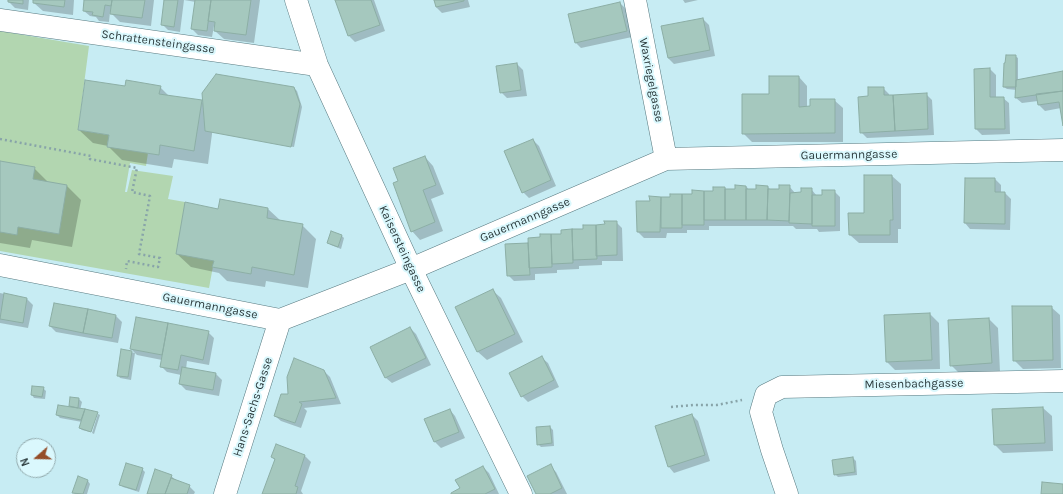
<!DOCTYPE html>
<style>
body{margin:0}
#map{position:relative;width:1063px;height:494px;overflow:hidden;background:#c7ecf3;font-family:Karla,sans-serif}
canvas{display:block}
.north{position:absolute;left:16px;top:438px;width:40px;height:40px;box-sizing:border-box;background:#daf8fd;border:1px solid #94acaf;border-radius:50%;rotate:250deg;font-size:11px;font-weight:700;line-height:16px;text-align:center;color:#2a393b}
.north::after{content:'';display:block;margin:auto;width:14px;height:18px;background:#944d28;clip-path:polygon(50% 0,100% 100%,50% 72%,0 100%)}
</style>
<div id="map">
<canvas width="1063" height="494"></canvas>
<div class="north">N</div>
</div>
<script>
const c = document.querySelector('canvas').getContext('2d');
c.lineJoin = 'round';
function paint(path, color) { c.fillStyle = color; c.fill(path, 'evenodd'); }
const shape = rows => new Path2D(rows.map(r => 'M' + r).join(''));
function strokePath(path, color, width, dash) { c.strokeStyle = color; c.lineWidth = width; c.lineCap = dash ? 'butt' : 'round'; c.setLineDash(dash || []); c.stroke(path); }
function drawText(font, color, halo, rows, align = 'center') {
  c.font = font + ' Karla,sans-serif'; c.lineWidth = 4; c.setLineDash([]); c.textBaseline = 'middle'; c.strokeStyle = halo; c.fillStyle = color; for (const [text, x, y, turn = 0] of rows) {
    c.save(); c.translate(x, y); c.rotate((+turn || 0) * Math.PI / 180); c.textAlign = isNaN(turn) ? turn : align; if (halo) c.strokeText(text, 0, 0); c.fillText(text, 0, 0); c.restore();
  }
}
paint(shape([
 [0,31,89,46,78,130,109,135,107,146,148,153,146,166,130,163,125,192,127,192,132,170,173,176,168,199,185,202,214,261,209,288,0,251]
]), '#b2d6b0');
paint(shape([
 [9,0,29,0,28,10,15,8,9,2],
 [34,0,74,0,73,15,43,11,34,3],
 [85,0,154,0,151,26,120,22,110,12,109,22,99,21,96,17,90,16,84,11],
 [165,0,260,0,254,43,224,39,215,31,216,28,214,26,212,37,198,35,192,29,196,2,184,0,180,32,168,30,162,24],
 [336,0,374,0,385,31,355,42,349,36],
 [435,0,468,0,470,7,442,13,436,7],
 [683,0,698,0,685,3],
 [620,3,626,9,632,37,581,48,576,43],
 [703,19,709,25,715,56,674,64,668,58],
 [1015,56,1018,58,1018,81,1063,72,1063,120,1061,108,1045,111,1039,105,1038,101,1022,103,1016,98,1017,90,1007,89,1004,87],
 [517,64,523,70,527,96,507,98,501,92],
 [990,69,996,75,996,98,1003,98,1009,103,1010,134,982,135,976,129],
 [799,77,807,86,807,107,834,100,843,108,843,142,752,142,743,133,770,95],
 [125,87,160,87,170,97,201,101,204,104,294,88,297,91,302,107,294,147,212,132,212,134,294,150,212,134,208,164,174,159,172,168,122,160,108,146,93,143,79,130],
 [883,88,889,94,889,96,926,94,932,100,934,135,867,138,861,132],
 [533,140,539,146,556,186,529,198,523,192],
 [425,157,433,166,444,194,431,199,443,231,420,240,412,231,399,182],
 [0,162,34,168,48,182,67,186,81,200,72,247,32,240,30,248,0,243],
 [892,176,901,184,901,229,898,229,898,243,859,243,850,235],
 [995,179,1001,185,1001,193,1005,193,1011,199,1010,230,970,229,965,223],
 [746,186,749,190,757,190,768,187,771,190,780,190,789,186,795,193,802,193,811,189,817,196,823,196,834,191,840,197,840,231,819,232,817,229,796,229,793,226,709,226,709,230,687,230,687,233,667,233,666,238,644,238,638,232,651,202,650,198,671,198,714,192,725,188,727,190,736,191],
 [268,209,281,221,302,225,316,239,308,288,266,281,265,287,227,281,219,273,191,267,177,254,219,210],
 [616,222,622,228,623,261,602,261,602,265,579,266,579,269,557,270,557,273,535,274,535,280,514,281,508,275,506,245,529,244,541,238,541,235,562,235,562,231,584,230,606,225],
 [341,235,344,238,341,249,331,245,328,242],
 [492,290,501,298,523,342,487,360,478,352,456,307],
 [0,293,27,299,33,305,28,328,0,323],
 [54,304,116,316,122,322,118,343,56,332,50,326],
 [1051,307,1060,315,1061,368,1023,369,1014,360],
 [930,314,939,323,940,369,895,370,887,362],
 [137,318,208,332,214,338,209,365,187,361,186,369,216,374,222,380,219,396,186,390,180,384,181,375,167,372,161,366,162,360,137,355,131,349],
 [989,319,998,328,1000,372,960,374,951,365,949,321],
 [410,328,416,334,431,365,392,383,386,378,371,347],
 [122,350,135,353,131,380,120,378,118,375],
 [542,358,548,363,559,387,528,402,522,396],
 [324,371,330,377,341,404,304,408,307,411,301,428,281,421,275,416],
 [43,388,46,391,45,399,34,398,32,395],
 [71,398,79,399,82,402,80,410,98,413,96,413,90,432,82,430,80,428,82,422,60,418,57,415,70,408],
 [1043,408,1052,416,1053,451,1003,453,995,445],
 [450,410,455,416,465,438,441,448,435,442,426,420],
 [98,414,100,415,94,434,92,433],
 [692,415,698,421,710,461,674,473,669,467],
 [550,427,553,430,554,446,541,447,538,444],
 [305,456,311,462,301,491,303,494,263,494,275,460,272,457],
 [853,458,856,461,857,475,838,477,835,474],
 [550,466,556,472,567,494,537,494],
 [483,467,489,473,499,494,452,494,461,489],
 [142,469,145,472,139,492,123,487,120,484],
 [171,476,177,481,189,486,195,492,194,494,148,494],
 [88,481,90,484,87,494,75,494,73,493]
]), '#0003');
const building = shape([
 [8,0,23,0,23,4,8,2,8,0],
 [33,0,65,0,64,7,33,3,33,0],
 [84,0,112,0,111,6,105,5,103,17,92,15,93,12,83,11,84,0],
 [112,0,145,0,142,18,110,14,112,0],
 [164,0,178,0,174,27,161,25,164,0],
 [195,0,211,0,207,31,191,29,195,0],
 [211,0,251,0,246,35,214,31,215,22,208,21,211,0],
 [335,0,371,0,380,25,348,36,335,0],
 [434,0,464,0,464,1,436,7,434,0],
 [620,2,627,31,575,43,568,14,620,2],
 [703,18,710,50,668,58,661,26,703,18],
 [1006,55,1016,55,1016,87,1003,87,1004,63,1005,63,1006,55],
 [517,63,521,90,500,93,496,66,517,63],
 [990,68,990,97,1004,97,1005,129,975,129,974,69,990,68],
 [1063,71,1063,91,1015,98,1016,80,1063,71],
 [216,74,294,87,300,104,291,147,205,131,202,93,216,74],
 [769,76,799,76,799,107,810,106,810,99,835,99,835,133,742,134,742,94,769,94,769,76],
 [85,80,125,86,126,80,161,86,159,94,202,100,194,151,160,145,159,155,107,147,109,135,78,130,85,80],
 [868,87,884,87,884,95,893,95,895,131,860,133,858,97,868,96,868,87],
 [1063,91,1063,126,1059,102,1038,105,1036,94,1063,91],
 [927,93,928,129,895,131,893,95,927,93],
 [533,139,551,180,522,193,504,151,533,139],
 [425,156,436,185,423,190,435,222,411,232,393,183,398,181,393,168,425,156],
 [0,161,35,167,33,179,67,185,59,234,18,227,17,235,0,232,0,161],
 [864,175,892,175,893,220,890,220,890,235,849,235,848,213,864,213,864,175],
 [965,178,995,178,995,192,1005,192,1005,224,964,223,965,178],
 [735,185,746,186,746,220,725,220,725,189,735,189,735,185],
 [756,185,768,186,767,220,746,220,746,189,756,189,756,185],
 [779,185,790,185,789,221,767,220,768,189,779,189,779,185],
 [713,187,725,187,725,220,704,220,704,191,713,191,713,187],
 [801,188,812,188,812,224,789,223,790,193,801,192,801,188],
 [692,190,704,191,704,225,682,225,682,194,692,194,692,190],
 [822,190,835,190,835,226,812,226,812,195,822,195,822,190],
 [670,194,682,194,682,228,661,228,661,197,670,197,670,194],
 [649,196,661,197,660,232,637,232,636,201,650,201,649,196],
 [220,199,268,208,267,218,303,224,294,275,252,267,251,274,212,267,214,261,176,254,185,202,218,209,220,199],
 [604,221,617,221,617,255,596,256,596,225,605,224,604,221],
 [583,225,596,225,597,259,573,260,572,229,583,229,583,225],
 [572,229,573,263,552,264,551,234,561,234,561,230,572,229],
 [331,231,342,235,338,247,327,243,331,231],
 [540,234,551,234,552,267,529,268,528,238,540,237,540,234],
 [528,243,530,275,507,276,505,244,528,243],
 [493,289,515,334,477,352,455,307,493,289],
 [4,293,27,298,23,323,0,319,4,293],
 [54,303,88,309,83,333,49,326,54,303],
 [1012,306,1052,306,1053,360,1013,361,1012,306],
 [88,309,116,315,112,338,83,333,88,309],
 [930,313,932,360,886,362,884,315,930,313],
 [136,317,168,323,162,355,130,349,136,317],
 [989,318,992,363,950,366,948,320,989,318],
 [168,323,209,331,203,360,181,355,178,370,160,367,168,323],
 [410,327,426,358,385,378,370,347,410,327],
 [121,349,132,351,128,377,117,376,121,349],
 [542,356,554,380,521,397,509,373,542,356],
 [294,358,324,370,336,398,299,402,302,404,295,423,274,416,281,394,288,394,287,377,294,358],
 [182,367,216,373,213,390,179,384,182,367],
 [32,386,44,387,42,397,31,395,32,386],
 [70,397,79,398,78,408,69,406,70,397],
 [58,405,85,409,81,420,56,415,58,405],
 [1043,407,1045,443,994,445,992,409,1043,407],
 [85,409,98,412,91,432,79,428,85,409],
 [450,409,459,432,434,442,424,419,450,409],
 [692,414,705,455,668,467,655,426,692,414],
 [550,426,552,443,537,445,536,427,550,426],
 [276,444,305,455,295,486,298,487,296,494,262,494,275,459,271,457,276,444],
 [853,457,855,472,834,475,832,460,853,457],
 [126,463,143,468,136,490,119,485,126,463],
 [551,464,562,488,550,494,536,494,527,476,551,464],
 [483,466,495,489,485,494,451,494,451,493,460,488,455,480,483,466],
 [155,469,172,475,165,494,147,494,155,469],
 [78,476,88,480,83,494,72,493,78,476],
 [171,478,190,485,187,494,165,494,171,478],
 [1042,482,1063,484,1063,494,1041,494,1042,482]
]);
paint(building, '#a5c8be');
strokePath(building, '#8caea5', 1);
const minor = shape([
 [296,0,317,65,411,269,521,494],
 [635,0,666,159],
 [0,20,317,65],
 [0,265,280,320,411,269,666,159,1063,150],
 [225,494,280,320],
 [787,494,772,450,761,412,766,395,782,387,1063,381]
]);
strokePath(minor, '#587a80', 23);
strokePath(shape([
 [0,139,91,156,90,159,137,168,132,192,150,196,139,254,160,258,158,267,127,261,126,269],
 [671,407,693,405,717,405,742,400]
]), '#88a4a9', 2.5, [2, 3]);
strokePath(minor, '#fff', 22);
drawText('12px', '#2a393b', '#daf8fd', [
 ["Schrattensteingasse",158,42,8],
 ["Waxriegelgasse",651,80,79],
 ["Gauermanngasse",849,155,-1],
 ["Gauermanngasse",525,220,-23],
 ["Kaisersteingasse",402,249,65],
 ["Gauermanngasse",210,306,11],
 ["Miesenbachgasse",914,384,-1],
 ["Hans-Sachs-Gasse",253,407,-72]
]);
</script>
